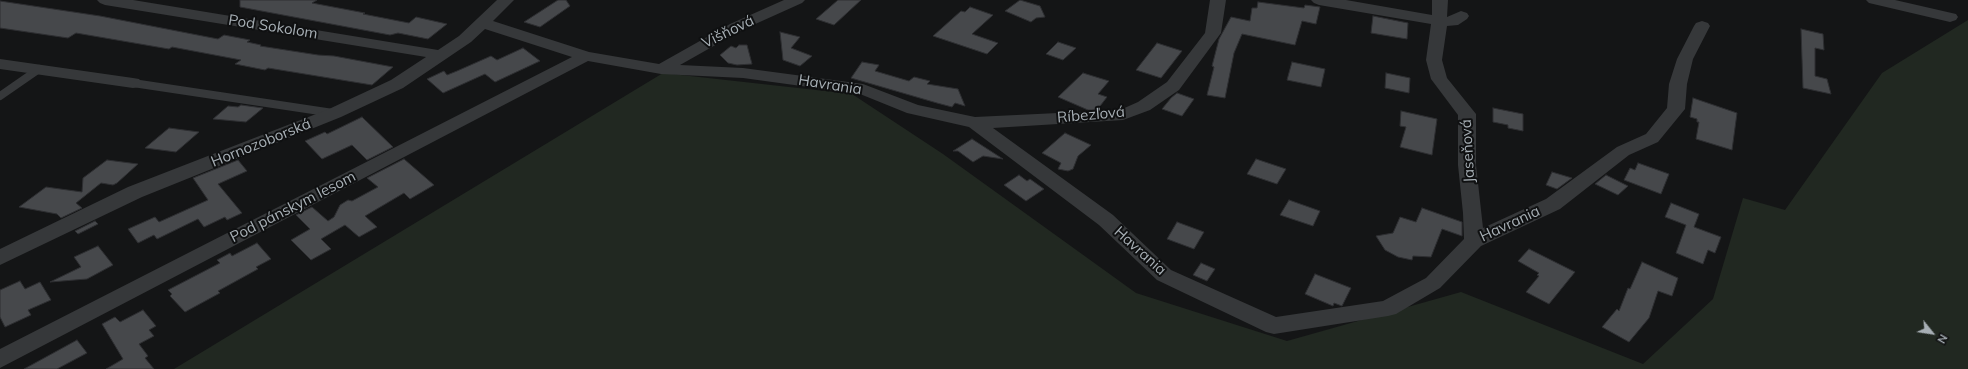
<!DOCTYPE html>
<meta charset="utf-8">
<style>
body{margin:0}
#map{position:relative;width:1968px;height:369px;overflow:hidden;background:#141516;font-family:Mulish,sans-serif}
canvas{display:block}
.north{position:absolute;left:1912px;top:313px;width:40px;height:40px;-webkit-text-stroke:3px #0f1011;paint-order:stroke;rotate:120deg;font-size:11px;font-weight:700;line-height:16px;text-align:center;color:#a7afb5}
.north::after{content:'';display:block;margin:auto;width:14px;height:18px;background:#a7afb5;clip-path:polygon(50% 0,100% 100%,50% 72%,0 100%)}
</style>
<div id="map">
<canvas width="1968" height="369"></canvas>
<div class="north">N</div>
</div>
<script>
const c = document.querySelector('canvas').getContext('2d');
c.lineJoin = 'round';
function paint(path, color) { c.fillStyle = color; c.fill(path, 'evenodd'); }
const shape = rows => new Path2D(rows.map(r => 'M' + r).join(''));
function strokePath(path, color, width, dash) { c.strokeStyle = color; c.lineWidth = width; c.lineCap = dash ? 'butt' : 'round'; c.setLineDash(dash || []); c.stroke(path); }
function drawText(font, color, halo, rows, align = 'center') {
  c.font = font + ' Mulish,sans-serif'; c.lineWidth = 4; c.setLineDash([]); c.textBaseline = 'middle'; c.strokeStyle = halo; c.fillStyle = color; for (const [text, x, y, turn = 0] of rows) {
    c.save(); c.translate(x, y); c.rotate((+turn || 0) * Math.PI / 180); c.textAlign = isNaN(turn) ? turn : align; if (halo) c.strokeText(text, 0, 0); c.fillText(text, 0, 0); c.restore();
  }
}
paint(shape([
 [1968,20,1968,369,174,369,663,73,852,94,943,154,1136,293,1287,341,1461,292,1643,364,1713,299,1743,198,1785,210,1882,73]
]), '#212821');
const building = shape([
 [240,0,317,0,312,3,365,13,363,14,409,23,416,17,447,24,428,39,398,33,390,35,240,7,240,0],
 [558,0,566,0,570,6,540,27,524,22,558,0],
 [838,0,861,0,834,25,816,19,838,0],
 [1020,0,1040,6,1045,17,1036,18,1031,22,1005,11,1020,0],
 [0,1,100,16,218,39,224,35,250,40,247,42,261,45,260,46,318,55,334,56,393,67,372,85,268,68,265,70,235,64,241,60,172,47,169,49,76,33,68,38,0,28,0,1],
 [1258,2,1304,8,1305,5,1320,7,1316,24,1302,21,1295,45,1242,34,1234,53,1225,98,1207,95,1214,67,1212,66,1219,39,1231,17,1250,21,1252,8,1257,8,1258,2],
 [970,7,993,15,972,34,998,43,987,54,933,36,961,11,965,12,970,7],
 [1373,16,1408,23,1407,39,1371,33,1373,16],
 [1801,29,1823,34,1824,50,1815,48,1815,76,1827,79,1831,94,1803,88,1801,29],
 [780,32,800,37,791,48,812,56,800,66,783,60,780,32],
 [1058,42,1076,48,1063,60,1046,54,1058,42],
 [1157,43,1182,51,1161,78,1136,70,1157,43],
 [739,45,747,45,752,64,737,65,728,63,720,55,731,46,736,48,739,45],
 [523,48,540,61,495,82,485,74,443,93,427,79,444,71,447,75,457,71,491,56,497,60,523,48],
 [862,62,879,65,875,71,909,81,914,77,930,81,927,84,958,89,965,106,955,103,952,107,937,103,851,78,862,62],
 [1292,62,1325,69,1321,87,1287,80,1292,62],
 [1083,73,1109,81,1098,94,1107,97,1097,110,1088,110,1058,97,1083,73],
 [1386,73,1410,78,1409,93,1385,88,1386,73],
 [1177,93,1194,99,1182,116,1162,109,1171,98,1177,93],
 [1693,98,1737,113,1732,150,1696,139,1699,122,1697,122,1697,119,1690,117,1693,98],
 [241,105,263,108,246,122,213,119,228,106,238,107,241,105],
 [1493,108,1523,114,1523,131,1508,128,1508,125,1493,122,1493,108],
 [1401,111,1437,119,1432,155,1400,147,1406,127,1400,126,1401,111],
 [362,117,393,147,367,160,352,145,322,159,305,141,325,132,327,134,362,117],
 [169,128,199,132,176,152,145,148,169,128],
 [1065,133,1091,145,1078,156,1073,169,1068,171,1058,169,1061,163,1042,153,1065,133],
 [972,139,1003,159,983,156,973,162,958,151,953,151,972,139],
 [404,159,434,185,410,199,404,193,365,216,377,227,359,237,345,225,321,239,331,249,311,260,291,240,310,229,296,215,312,207,328,221,334,217,340,205,348,200,352,201,378,187,367,178,404,159],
 [1256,159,1286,169,1277,184,1247,174,1256,159],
 [107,160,138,164,117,183,113,185,101,183,76,203,82,208,61,218,57,214,19,207,46,187,82,192,83,178,107,160],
 [238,160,247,171,218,184,242,213,227,220,225,217,204,227,198,219,157,239,154,235,138,243,128,229,155,217,159,222,208,200,193,178,238,160],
 [1638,163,1669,174,1661,194,1624,180,1630,168,1635,170,1638,163],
 [1552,172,1572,178,1557,189,1546,185,1552,172],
 [1019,175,1027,181,1030,179,1044,189,1026,201,1004,185,1019,175],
 [1606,175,1628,186,1618,195,1595,184,1606,175],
 [1289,200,1320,211,1313,226,1280,215,1289,200],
 [1671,203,1699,214,1694,227,1721,237,1715,253,1708,250,1703,264,1676,253,1686,225,1665,217,1671,203],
 [1422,208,1462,222,1462,236,1442,229,1431,257,1413,256,1412,260,1398,257,1385,250,1376,236,1393,233,1400,217,1416,222,1422,208],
 [95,221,98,224,78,234,75,231,95,221],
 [1177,222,1204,232,1194,249,1167,239,1177,222],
 [257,243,271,259,256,267,258,269,218,291,220,293,185,312,170,296,172,294,168,290,220,263,217,260,230,253,232,256,257,243],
 [98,246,113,265,87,279,50,282,81,267,74,257,98,246],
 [1529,249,1575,272,1549,304,1526,292,1539,276,1537,275,1539,273,1518,261,1529,249],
 [1642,262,1678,278,1672,296,1658,291,1649,318,1629,342,1602,327,1617,309,1619,311,1628,288,1630,289,1642,262],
 [1201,263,1215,269,1207,281,1193,275,1201,263],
 [1315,274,1351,288,1342,306,1334,303,1333,306,1305,294,1315,274],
 [20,281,25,289,40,282,51,300,28,310,31,315,5,327,0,317,0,290,20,281],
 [143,310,156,326,149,330,154,336,139,344,148,356,145,358,154,369,106,369,123,359,102,324,115,317,120,322,143,310],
 [77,340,87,353,57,369,24,369,77,340]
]);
paint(building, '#46484b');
strokePath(building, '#2e2f32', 1);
strokePath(shape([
 [133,83,333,113],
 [0,96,39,69]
]), '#36383a', 8);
paint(shape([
 [97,0,133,0,438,50,459,36,497,0,514,0,493,21,589,52,659,64,730,24,784,0,805,0,802,3,742,30,680,65,743,68,863,84,918,105,975,117,1120,110,1138,102,1167,82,1205,33,1210,0,1226,0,1221,33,1179,90,1150,110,1123,120,993,128,1113,215,1171,270,1276,317,1383,301,1426,278,1464,239,1463,213,1458,165,1458,115,1431,79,1426,60,1431,24,1319,5,1314,3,1311,0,1346,0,1432,15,1432,0,1448,0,1447,17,1461,11,1467,13,1469,16,1467,19,1458,25,1447,26,1442,60,1447,78,1476,114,1476,165,1483,228,1546,199,1617,147,1646,134,1667,108,1669,84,1677,59,1694,26,1696,23,1702,21,1708,23,1710,26,1693,59,1687,84,1685,109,1658,142,1629,155,1560,209,1481,246,1440,288,1396,314,1388,316,1274,334,1266,332,1157,280,1099,225,969,127,907,113,860,94,743,78,661,74,588,61,0,368,0,349,572,57,485,29,471,42,403,88,341,117,142,197,0,265,0,249,128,187,329,109,391,80,426,57,105,5,100,3,97,0],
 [1866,0,1895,0,1956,14,1958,17,1956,20,1950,22,1869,3,1866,0],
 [0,59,133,78,139,79,142,83,139,87,133,88,0,69,0,59]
]), '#36383a');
drawText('15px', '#a7afb5', '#0f1011', [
 ["Pod Sokolom",273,27,9],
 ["Višňová",728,32,-26],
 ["Havrania",830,85,9],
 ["Ríbezľová",1091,115,-5],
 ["Hornozoborská",261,143,-22],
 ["Jaseňová",1468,151,-93],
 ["Pod pánskym lesom",293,207,-27],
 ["Havrania",1510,224,-25],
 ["Havrania",1140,251,42]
]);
</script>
